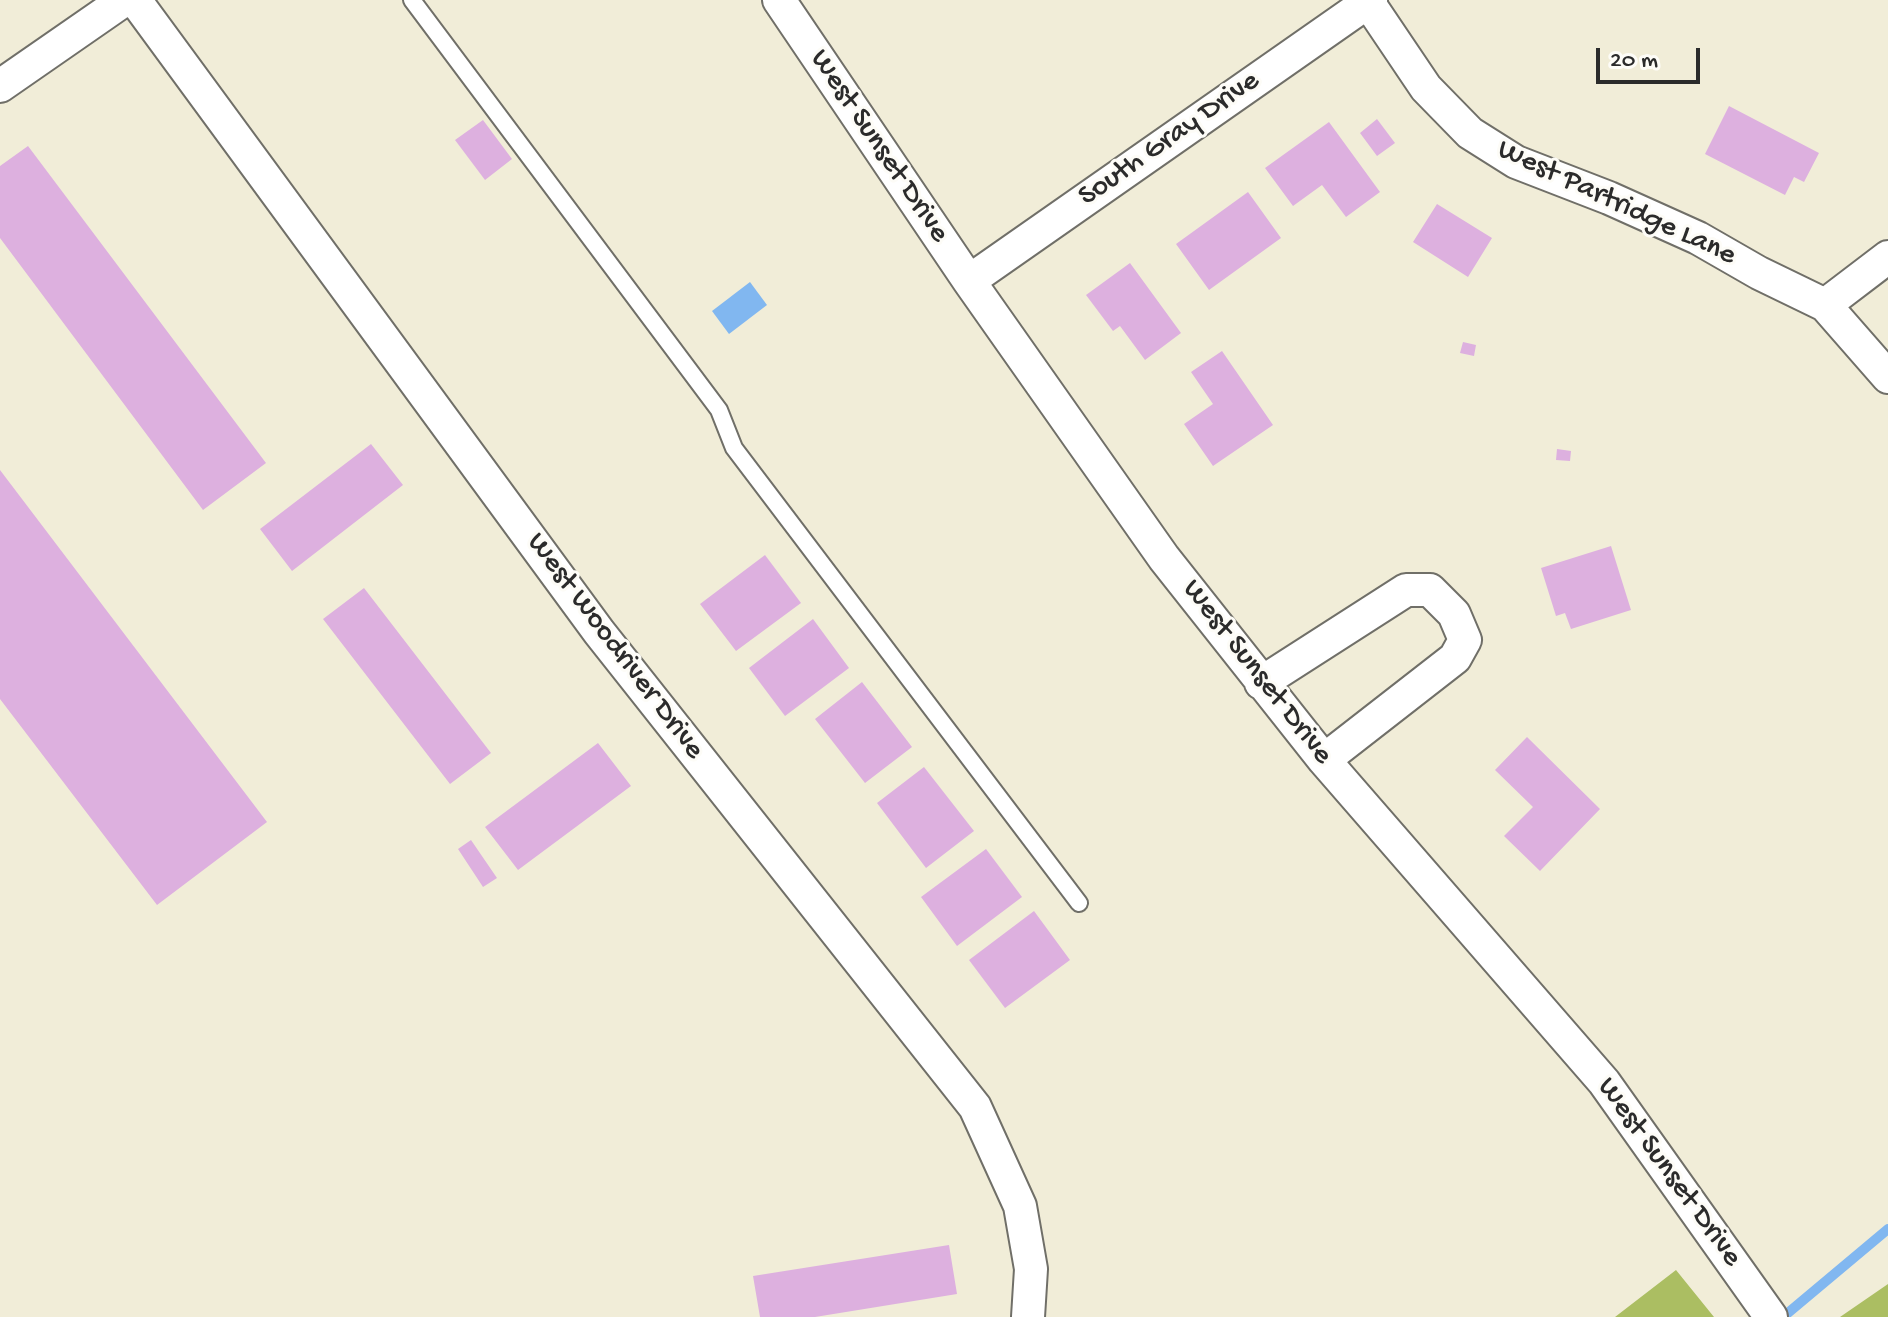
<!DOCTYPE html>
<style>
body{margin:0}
#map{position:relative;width:1888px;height:1317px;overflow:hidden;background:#f1edd8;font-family:"Gochi Hand",sans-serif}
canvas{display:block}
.scale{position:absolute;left:1596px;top:48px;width:104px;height:36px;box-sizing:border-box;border:4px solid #2b2b2b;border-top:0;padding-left:10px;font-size:24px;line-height:28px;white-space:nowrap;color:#2b2b2b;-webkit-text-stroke:6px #fdfcf7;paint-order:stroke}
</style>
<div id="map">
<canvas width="1888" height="1317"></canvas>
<div class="scale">20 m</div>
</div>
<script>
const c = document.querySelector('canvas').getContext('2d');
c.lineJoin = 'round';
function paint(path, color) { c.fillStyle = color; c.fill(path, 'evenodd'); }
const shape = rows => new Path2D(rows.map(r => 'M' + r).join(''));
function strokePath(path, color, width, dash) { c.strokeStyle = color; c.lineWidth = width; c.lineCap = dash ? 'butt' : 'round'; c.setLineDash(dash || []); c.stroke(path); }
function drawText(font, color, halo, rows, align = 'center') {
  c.font = font + ' "Gochi Hand",sans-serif'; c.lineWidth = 6; c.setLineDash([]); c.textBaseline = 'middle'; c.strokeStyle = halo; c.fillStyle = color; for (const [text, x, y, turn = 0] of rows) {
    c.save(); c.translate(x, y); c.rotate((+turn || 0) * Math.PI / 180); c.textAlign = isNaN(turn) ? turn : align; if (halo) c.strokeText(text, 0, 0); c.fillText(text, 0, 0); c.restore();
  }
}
paint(shape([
 [1676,1270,1714,1317,1615,1317],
 [1888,1284,1888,1317,1840,1317]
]), '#abbe62');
paint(shape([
 [750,282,767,305,729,334,712,311]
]), '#81b7f0');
strokePath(shape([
 [1783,1317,1888,1229]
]), '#81b7f0', 10);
paint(shape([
 [1729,106,1819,153,1804,182,1794,177,1785,195,1705,154],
 [1377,119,1395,143,1377,156,1360,133],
 [483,120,512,159,485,180,455,140],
 [1329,122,1380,192,1346,217,1322,185,1293,206,1265,168],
 [28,146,266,463,203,510,0,238,0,166],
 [1248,192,1281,238,1209,290,1176,244],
 [1437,204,1492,238,1468,277,1413,242],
 [1130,263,1181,333,1145,360,1120,326,1113,331,1086,295],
 [1463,342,1476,345,1474,356,1460,353],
 [1222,351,1273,425,1213,466,1184,424,1213,404,1191,372],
 [371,444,403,485,292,571,260,529],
 [1557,449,1571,451,1570,461,1556,460],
 [0,470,267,822,157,905,0,699],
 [1611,546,1631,610,1571,629,1565,613,1556,616,1541,568],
 [765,555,801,603,736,651,700,604],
 [364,588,491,753,450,784,323,619],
 [813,619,849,668,785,716,749,668],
 [862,682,912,747,865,783,815,719],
 [1527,737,1600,809,1540,871,1504,836,1533,807,1495,770],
 [598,743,631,786,518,870,485,827],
 [924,767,974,831,926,868,877,803],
 [471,840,497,878,483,887,458,849],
 [986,849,1022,897,957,946,921,897],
 [1034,911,1070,960,1005,1008,969,960],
 [949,1245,957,1294,815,1317,760,1317,753,1276]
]), '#ddb0df');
const lane = shape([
 [412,0,719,410,734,448,1079,903]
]);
const street = shape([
 [135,0,599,632,975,1107,1020,1206,1031,1269,1028,1317],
 [779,0,969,281,1164,558,1324,760,1604,1082,1771,1317],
 [1368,2,1426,88,1470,133,1516,162,1609,198,1698,238,1759,273,1825,305,1888,377],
 [0,86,124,0],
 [969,281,1371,0],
 [1825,305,1888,257],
 [1261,683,1406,590,1430,590,1454,614,1465,640,1455,658,1324,760]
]);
strokePath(lane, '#706f68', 20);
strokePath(street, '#706f68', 36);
strokePath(lane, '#fff', 16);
strokePath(street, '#fff', 32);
drawText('30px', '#2b2b2b', '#fdfcf7', [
 ["South Gray Drive",1170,140,-35],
 ["West Sunset Drive",878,147,56],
 ["West Partridge Lane",1616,204,25],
 ["West Woodriver Drive",614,647,53],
 ["West Sunset Drive",1256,673,52],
 ["West Sunset Drive",1668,1173,54]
]);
</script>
